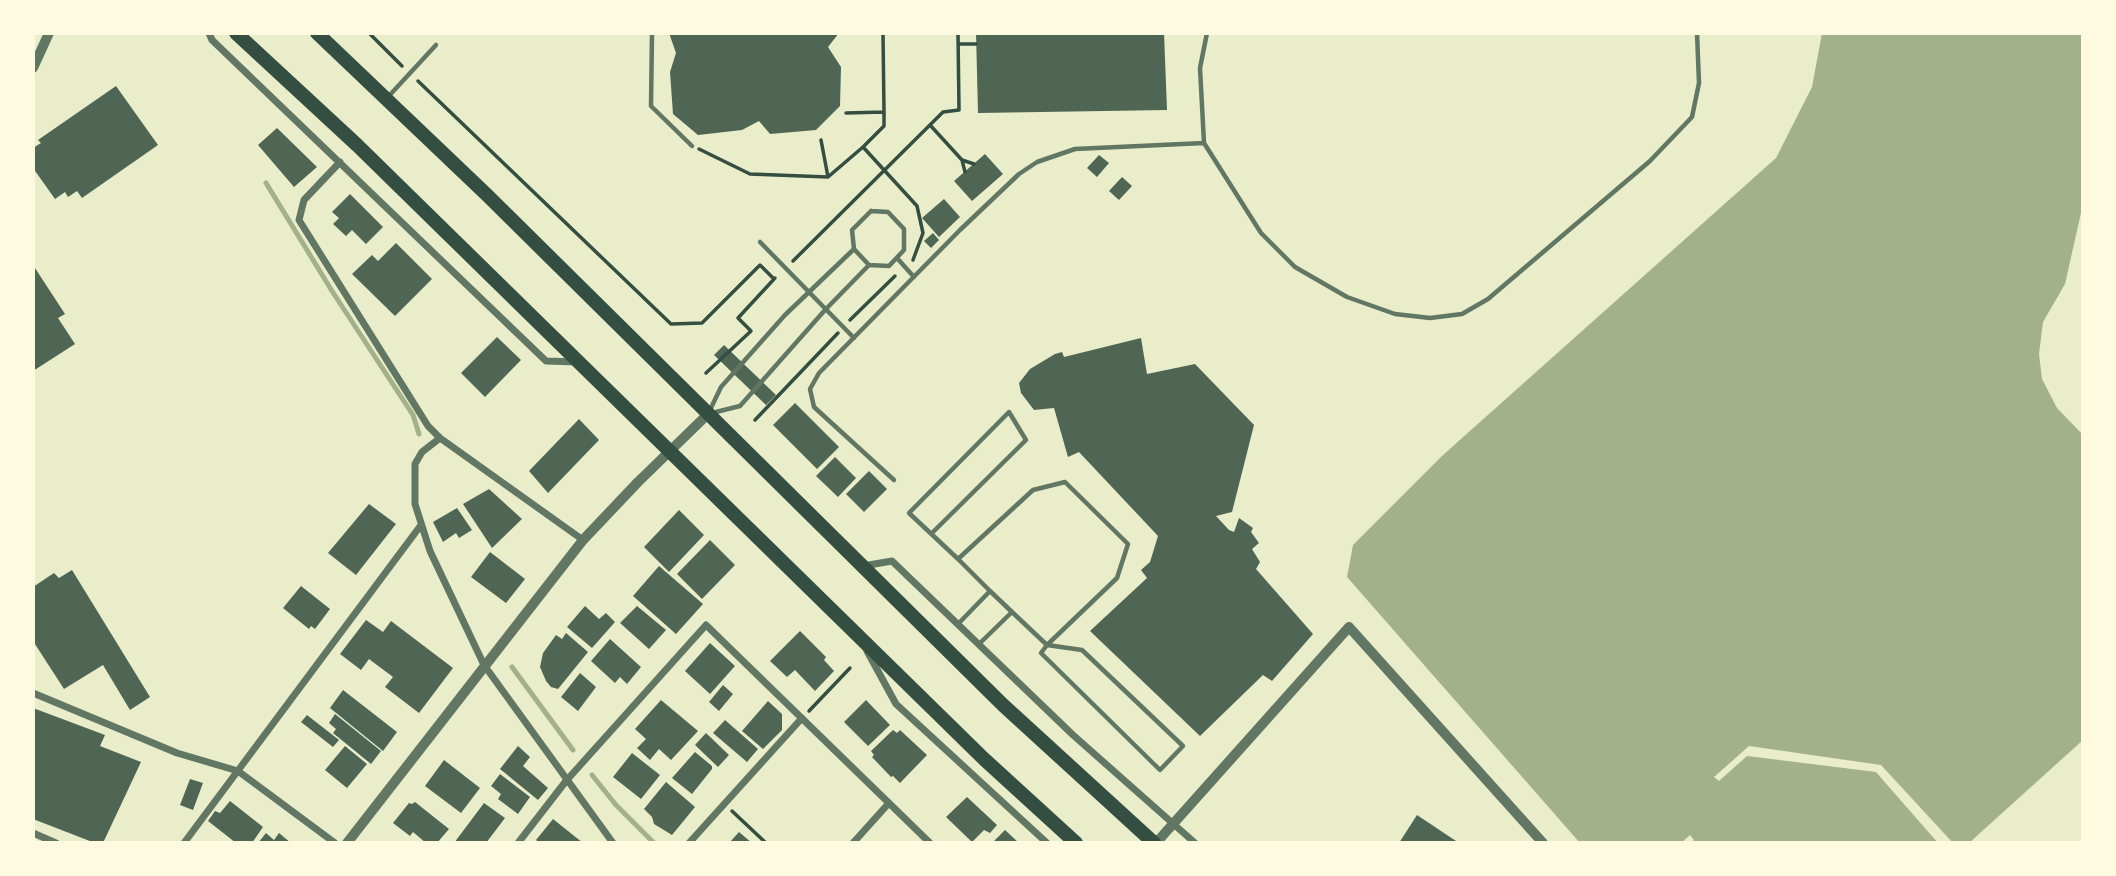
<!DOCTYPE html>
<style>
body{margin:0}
#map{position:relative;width:2116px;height:876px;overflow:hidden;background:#e9edc9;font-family:Arial,sans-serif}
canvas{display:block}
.frame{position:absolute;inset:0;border:35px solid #fefae0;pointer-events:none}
</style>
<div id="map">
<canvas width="2116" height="876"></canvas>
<div class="frame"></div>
</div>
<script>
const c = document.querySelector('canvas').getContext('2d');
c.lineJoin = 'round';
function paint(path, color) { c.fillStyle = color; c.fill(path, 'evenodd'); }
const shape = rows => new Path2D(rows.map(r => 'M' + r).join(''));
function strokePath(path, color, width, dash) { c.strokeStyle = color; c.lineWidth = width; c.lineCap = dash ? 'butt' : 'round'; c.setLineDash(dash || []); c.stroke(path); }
paint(shape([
 [1822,33,2083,33,2083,204,2065,284,2043,322,2039,354,2042,379,2057,408,2083,435,2083,740,1969,843,1953,843,1881,765,1749,746,1714,777,1719,781,1747,756,1876,772,1938,843,1691,843,1694,840,1690,835,1681,843,1580,843,1347,577,1353,545,1443,455,1776,158,1812,87]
]), '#a3b18a');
strokePath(shape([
 [266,183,332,291,413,415,419,434],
 [512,667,573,750],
 [592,775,616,805,654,843]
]), '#a3b18a', 5);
paint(shape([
 [669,33,839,33,828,47,841,67,840,106,816,130,770,134,759,121,742,130,698,135,673,114,670,72,676,53],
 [976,33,1164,33,1167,110,978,113],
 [116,86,158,145,82,198,77,191,68,197,65,192,55,199,33,168,35,152,33,148,41,143,38,140],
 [277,128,317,167,294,187,258,145],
 [985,154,1003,174,972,201,954,181],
 [1099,155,1109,163,1097,177,1087,168],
 [1122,177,1132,186,1119,200,1109,191],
 [350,194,383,227,366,244,352,230,346,236,333,224,339,218,332,212],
 [944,199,960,217,939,237,922,218],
 [933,233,939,240,931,248,924,241],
 [396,243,432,279,395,316,352,274,372,255,378,261],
 [33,265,65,314,58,318,75,344,33,371],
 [497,337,521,360,485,397,461,373],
 [1141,338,1147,374,1195,364,1254,425,1232,512,1216,516,1229,530,1234,532,1239,518,1253,528,1251,532,1259,543,1252,549,1260,562,1256,569,1313,634,1272,681,1263,675,1200,736,1090,631,1147,578,1141,570,1150,562,1158,536,1079,452,1068,457,1054,408,1034,410,1021,393,1019,383,1030,369,1055,354,1062,352,1064,357],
 [724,345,776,395,766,405,714,355],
 [795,403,839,447,817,469,773,425],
 [579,419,599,440,548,493,529,471],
 [835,457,856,478,838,497,816,476],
 [869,471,887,489,864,512,846,494],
 [489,489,522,519,492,548,463,504],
 [369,504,396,524,356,575,328,553],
 [457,508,472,530,459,538,456,533,443,542,433,522],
 [679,510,704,535,669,572,644,547],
 [710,540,735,565,702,599,677,574],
 [490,552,525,579,506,603,471,577],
 [659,566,703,604,676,634,633,596],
 [72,570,150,697,130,710,103,665,64,689,33,641,33,587,54,573,59,578],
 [301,586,330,609,315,629,311,626,309,629,283,608],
 [585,606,599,619,606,613,615,622,592,648,567,627],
 [637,606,666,630,649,649,620,623],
 [366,620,383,632,391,621,453,668,419,713,385,687,393,677,369,659,361,670,340,654],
 [800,631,826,657,824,660,834,671,815,691,795,670,787,677,770,661],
 [566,633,588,652,558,689,551,687,546,681,540,667,543,653,556,635,562,639],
 [610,639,641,667,627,684,620,677,615,683,591,661],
 [710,643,735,666,710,694,685,671],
 [580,673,596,687,578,711,561,697],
 [723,685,733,694,719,711,709,702],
 [343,690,397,732,383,751,330,708],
 [661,700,698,731,671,760,659,749,650,760,637,748,646,739,635,729],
 [866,700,890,725,868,746,844,722],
 [768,701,782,714,782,730,763,749,742,731],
 [33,708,105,735,100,746,141,762,103,843,95,843,33,819],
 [335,714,381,751,371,764,333,733,336,729,329,723],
 [307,715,339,740,333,747,301,722],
 [725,720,758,749,747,762,713,733],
 [893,730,897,733,900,730,927,755,900,783,893,776,891,777,872,757,874,755,871,751],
 [706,733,729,755,718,767,695,745],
 [345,746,367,764,347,788,325,770],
 [518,746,530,757,523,766,548,788,538,800,500,769],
 [695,752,712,766,712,769,692,794,672,778],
 [632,753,660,775,641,799,613,777],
 [444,760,480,788,461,813,425,786],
 [500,774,530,797,518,814,498,799,501,794,491,786],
 [190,779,203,783,193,810,180,805],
 [666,782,695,807,672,835,654,824,652,817,644,809],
 [967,797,997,825,990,833,984,830,972,842,946,817],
 [230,801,263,827,252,843,236,843,208,821,215,811,220,813],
 [415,802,449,829,437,843,426,843,413,832,410,836,393,823,409,803,412,804],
 [484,803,505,818,486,843,454,843],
 [1417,815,1459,843,1399,843],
 [553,819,583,843,540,843,536,840],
 [1005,830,1019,843,992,843],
 [739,832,752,843,729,843],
 [266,833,274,840,279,833,291,843,258,843]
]), '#4f6655');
strokePath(shape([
 [369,33,402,66],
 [958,44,976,44],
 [418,81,671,324,702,323,760,265,774,279],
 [884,112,884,126,863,147,917,206,923,233,913,260],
 [846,113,884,112,883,33],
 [930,125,962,160,974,164],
 [821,140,828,177,863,147],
 [699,149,750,174,828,177],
 [962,160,965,172],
 [793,261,943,112,959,110,958,33],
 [850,320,895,276],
 [706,373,751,331,738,318,775,278],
 [755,420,838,333],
 [809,711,850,668],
 [732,811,766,843]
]), '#344e41', 3.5);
strokePath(shape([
 [652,33,651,106,692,146],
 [1207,33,1200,68,1204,143,1261,233,1295,267,1347,297,1395,314,1430,318,1462,314,1488,299,1650,161,1692,117,1699,83,1697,33],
 [387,98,436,45],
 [871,211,888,212,904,229,904,250,889,266,869,265,854,249,852,230,871,211],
 [760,242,854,338],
 [897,258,914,277],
 [710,410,721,387,785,315,854,249],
 [712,413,740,406,825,310,869,265],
 [894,480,814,407,810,389,819,373,960,230,1019,174,1037,162,1075,149,1204,143],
 [931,534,1026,440,1009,412,909,513,958,559],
 [990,591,1012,612],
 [958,624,990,591,958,559,1033,490,1065,482,1128,544,1117,578,1047,645,1012,612,978,645],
 [1047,645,1082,650,1183,746,1160,770,1041,653,1047,645]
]), '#617663', 4.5);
strokePath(shape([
 [209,33,212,40,546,361,578,362],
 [340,162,304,200,299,220,428,426,440,438,583,540],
 [440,438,422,452,415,464,415,504,430,551,484,665,613,843],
 [863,566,892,561,1073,735,1195,843],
 [867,651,896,704,1047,843],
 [33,693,177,753,238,771,335,843],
 [33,833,56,843],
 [184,843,421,525],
 [518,843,566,781,706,625,930,843],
 [689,843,802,718],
 [853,843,889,803]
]), '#617663', 7);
strokePath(shape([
 [33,68,49,33],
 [347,843,583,540,638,482,708,414],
 [1156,843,1349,627,1543,843]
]), '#617663', 10);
strokePath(shape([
 [236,33,357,145,984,759,1076,843],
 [317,33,487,195,1003,705,1154,843]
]), '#344e41', 14);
</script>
